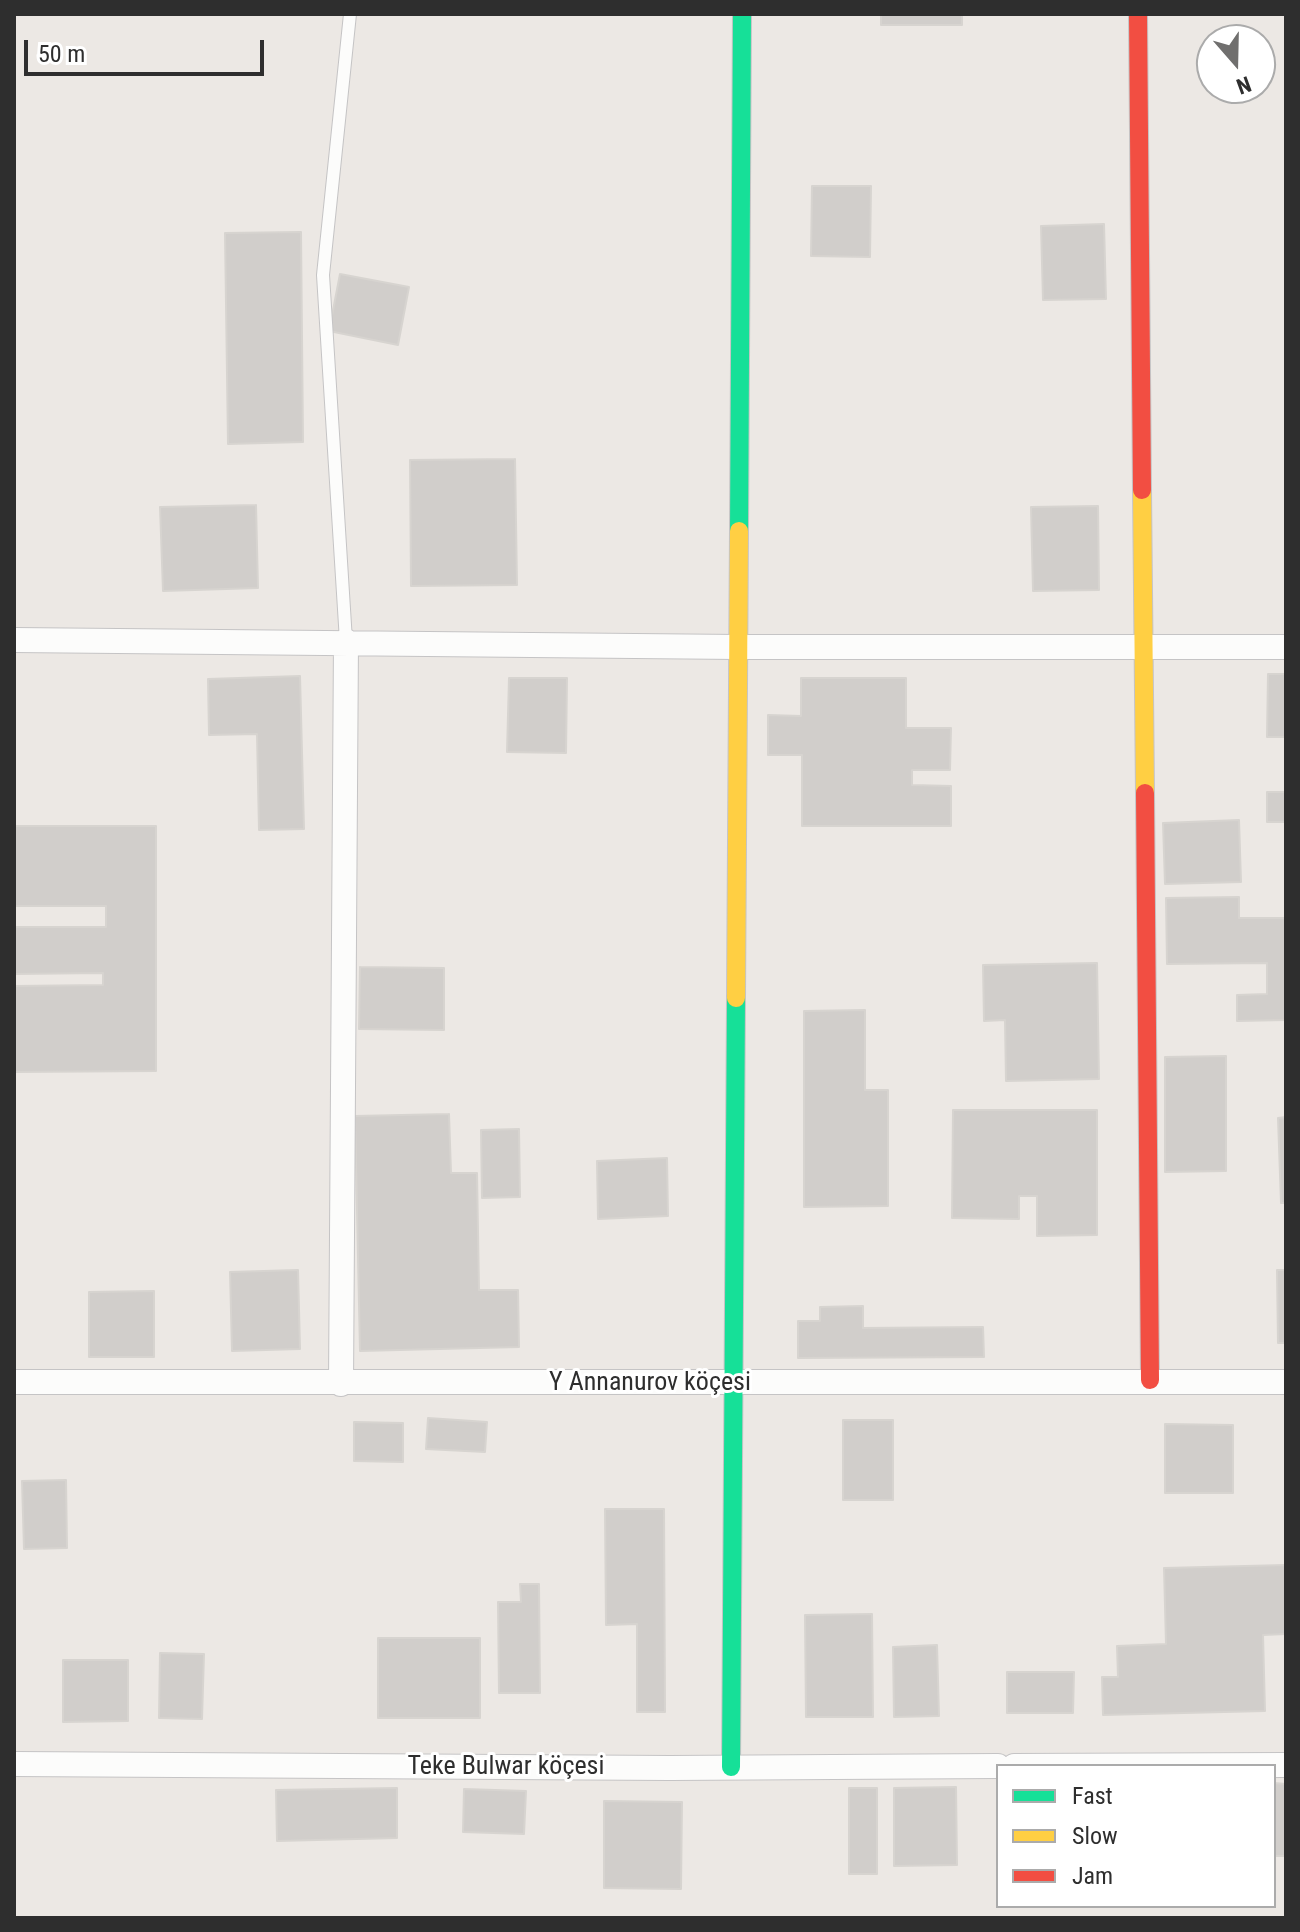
<!DOCTYPE html>
<meta charset="utf-8">
<style>
body{margin:0}
#map{position:relative;width:1300px;height:1932px;overflow:hidden;background:#ece8e4;font-family:"Roboto Condensed",sans-serif}
canvas{display:block}
.frame{position:absolute;inset:0;border:16px solid #2e2e2e;pointer-events:none}
.legend{position:absolute;left:996px;top:1764px;width:280px;height:144px;box-sizing:border-box;background:#fff;border:2px solid #ababab;margin:0;padding:10px 14px;list-style:none;font-size:24px;color:#2e2e2e}
.legend li{display:flex;align-items:center;gap:16px;height:40px}
.legend b{width:40px;border:2px solid #ababab}
.north{position:absolute;left:1196px;top:24px;width:80px;height:80px;box-sizing:border-box;background:#fff;border:2px solid #ababab;border-radius:50%;rotate:160deg;font-size:22px;font-weight:700;line-height:32px;text-align:center;color:#2e2e2e}
.north::after{content:'';display:block;margin:auto;width:28px;height:36px;background:#706f6e;clip-path:polygon(50% 0,100% 100%,50% 72%,0 100%)}
.scale{position:absolute;left:24px;top:40px;width:240px;height:36px;box-sizing:border-box;border:4px solid #2e2e2e;border-top:0;padding-left:10px;font-size:24px;line-height:28px;white-space:nowrap;color:#2e2e2e;-webkit-text-stroke:6px #fff;paint-order:stroke}
</style>
<div id="map">
<canvas width="1300" height="1932"></canvas>
<div class="frame"></div>
<ul class="legend">
<li><b style="height:10px;background:#16e098"></b>Fast</li>
<li><b style="height:10px;background:#ffcf43"></b>Slow</li>
<li><b style="height:10px;background:#f24e42"></b>Jam</li>
</ul>
<div class="north">N</div>
<div class="scale">50 m</div>
</div>
<script>
const c = document.querySelector('canvas').getContext('2d');
c.lineJoin = 'round';
function paint(path, color) { c.fillStyle = color; c.fill(path, 'evenodd'); }
const shape = rows => new Path2D(rows.map(r => 'M' + r).join(''));
function strokePath(path, color, width, dash) { c.strokeStyle = color; c.lineWidth = width; c.lineCap = dash ? 'butt' : 'round'; c.setLineDash(dash || []); c.stroke(path); }
function drawText(font, color, halo, rows, align = 'center') {
  c.font = font + ' "Roboto Condensed",sans-serif'; c.lineWidth = 6; c.setLineDash([]); c.textBaseline = 'middle'; c.strokeStyle = halo; c.fillStyle = color; for (const [text, x, y, turn = 0] of rows) {
    c.save(); c.translate(x, y); c.rotate((+turn || 0) * Math.PI / 180); c.textAlign = isNaN(turn) ? turn : align; if (halo) c.strokeText(text, 0, 0); c.fillText(text, 0, 0); c.restore();
  }
}
const building = shape([
 [881,14,962,14,962,25,881,25,881,14],
 [812,186,871,186,870,257,811,256,812,186],
 [1104,224,1106,299,1043,300,1041,226,1104,224],
 [301,232,303,442,228,444,225,233,301,232],
 [340,274,409,287,398,345,329,331,340,274],
 [515,459,517,585,411,586,410,460,515,459],
 [256,505,258,588,163,591,160,507,256,505],
 [1098,506,1099,590,1033,591,1031,507,1098,506],
 [1268,674,1286,674,1286,737,1267,737,1268,674],
 [300,676,304,829,259,830,257,734,209,735,208,679,300,676],
 [509,678,567,678,566,753,507,752,509,678],
 [801,678,906,678,906,728,951,728,950,770,912,770,912,785,951,786,951,826,802,826,802,755,768,755,768,715,801,716,801,678],
 [1267,792,1286,792,1286,822,1267,822,1267,792],
 [1239,820,1241,882,1165,884,1163,823,1239,820],
 [14,826,156,826,156,1071,14,1072,14,986,103,985,103,973,14,974,14,927,106,927,106,906,14,906,14,826],
 [1239,897,1239,918,1286,918,1286,1020,1237,1021,1237,995,1267,994,1267,963,1167,964,1166,898,1239,897],
 [1097,963,1099,1079,1006,1081,1005,1020,984,1021,983,965,1097,963],
 [360,967,444,968,444,1030,359,1029,360,967],
 [865,1010,865,1090,888,1090,888,1206,804,1207,804,1011,865,1010],
 [1226,1056,1226,1171,1165,1172,1165,1057,1226,1056],
 [953,1110,1097,1110,1097,1235,1037,1236,1037,1196,1019,1196,1019,1219,952,1218,953,1110],
 [449,1114,451,1173,477,1173,479,1290,518,1290,519,1347,360,1351,355,1116,449,1114],
 [1286,1117,1286,1203,1281,1203,1278,1118,1286,1117],
 [519,1129,520,1197,482,1198,481,1130,519,1129],
 [667,1158,668,1216,598,1219,597,1161,667,1158],
 [298,1270,300,1349,232,1351,230,1272,298,1270],
 [1277,1270,1286,1270,1286,1343,1278,1343,1277,1270],
 [154,1291,154,1357,89,1357,89,1292,154,1291],
 [863,1306,863,1328,983,1327,984,1357,798,1358,798,1321,820,1321,820,1307,863,1306],
 [428,1418,487,1422,485,1452,426,1449,428,1418],
 [843,1420,893,1420,893,1500,843,1500,843,1420],
 [354,1422,403,1423,403,1462,354,1461,354,1422],
 [1165,1424,1233,1425,1233,1493,1165,1493,1165,1424],
 [66,1480,67,1548,24,1549,22,1481,66,1480],
 [605,1509,664,1509,665,1712,637,1712,637,1624,606,1625,605,1509],
 [1286,1565,1286,1634,1263,1635,1265,1711,1103,1715,1102,1677,1118,1677,1117,1646,1166,1644,1164,1568,1286,1565],
 [520,1584,539,1584,540,1693,499,1693,498,1602,521,1602,520,1584],
 [872,1614,873,1717,806,1717,805,1615,872,1614],
 [378,1638,480,1638,480,1718,378,1718,378,1638],
 [937,1645,939,1716,894,1717,893,1647,937,1645],
 [160,1653,204,1654,202,1719,159,1718,160,1653],
 [63,1660,128,1660,128,1721,63,1722,63,1660],
 [1007,1672,1074,1672,1073,1713,1007,1713,1007,1672],
 [1274,1783,1286,1784,1285,1856,1274,1856,1274,1783],
 [956,1787,957,1865,894,1866,894,1788,956,1787],
 [397,1788,397,1838,277,1841,276,1790,397,1788],
 [849,1788,877,1788,877,1874,849,1874,849,1788],
 [464,1789,526,1791,524,1834,463,1832,464,1789],
 [604,1801,682,1802,681,1889,604,1888,604,1801]
]);
paint(building, '#d1cecb');
strokePath(building, '#d7d4d0', 2);
const lane = shape([
 [346,641,323,275,350,14]
]);
const street = shape([
 [14,640,738,647,1286,647],
 [14,1382,1286,1382],
 [341,1384,346,641],
 [14,1764,670,1768,998,1766],
 [1014,1766,1286,1765]
]);
const fast = shape([
 [739,531,742,14],
 [731,1767,736,998]
]);
const slow = shape([
 [1142,490,1145,793],
 [736,998,739,531]
]);
const jam = shape([
 [1138,14,1142,490],
 [1145,793,1150,1380]
]);
strokePath(lane, '#c5c4c5', 14);
strokePath(street, '#c5c4c5', 26);
strokePath(fast, '#c5c4c5', 20);
strokePath(slow, '#c5c4c5', 20);
strokePath(jam, '#c5c4c5', 20);
strokePath(lane, '#fcfcfb', 12);
strokePath(street, '#fcfcfb', 24);
strokePath(fast, '#16e098', 18);
strokePath(slow, '#ffcf43', 18);
strokePath(jam, '#f24e42', 18);
drawText('26px', '#2e2e2e', '#fff', [
 ["Y Annanurov köçesi",650,1383],
 ["Teke Bulwar köçesi",506,1767]
]);
</script>
